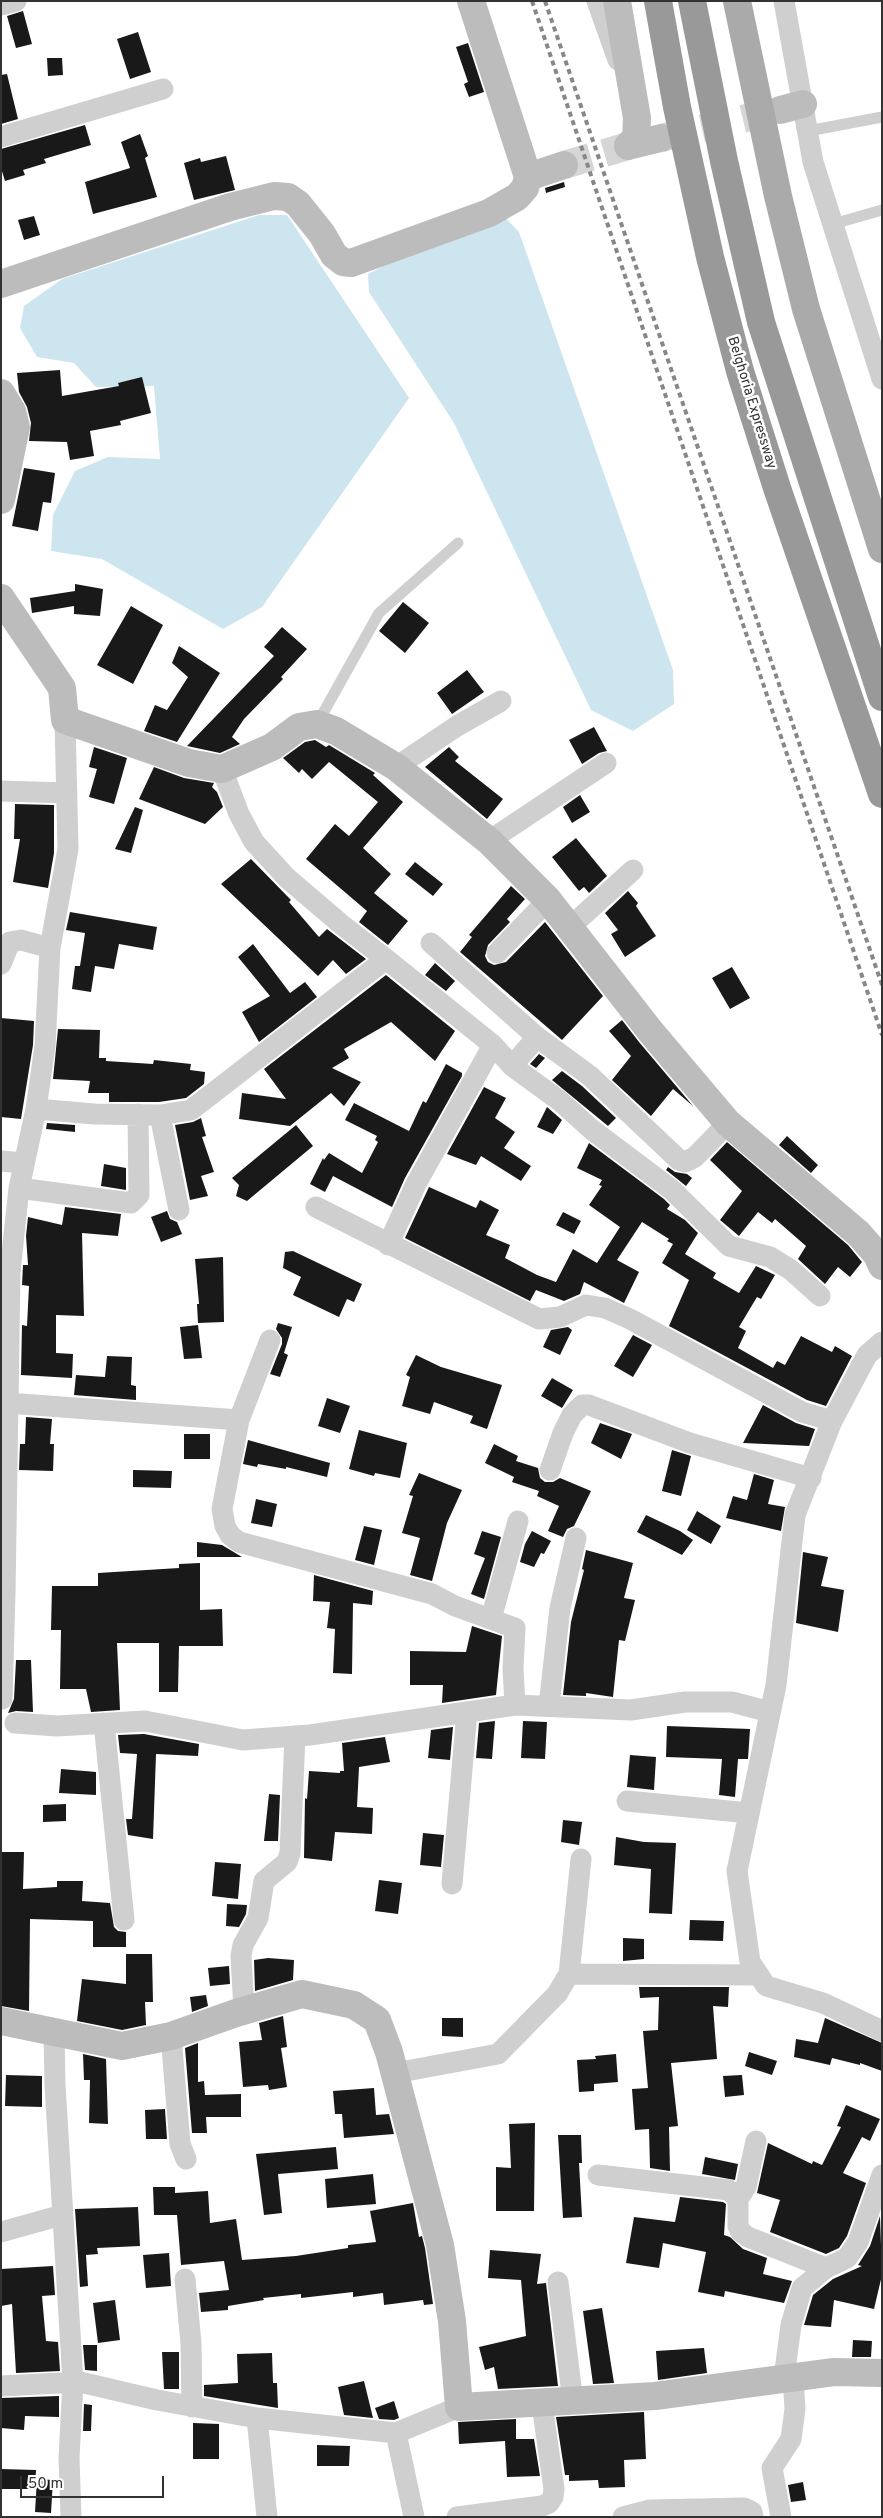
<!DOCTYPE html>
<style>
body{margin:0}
#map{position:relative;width:883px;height:2518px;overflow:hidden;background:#fff;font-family:Overpass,sans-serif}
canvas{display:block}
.frame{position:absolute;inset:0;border:2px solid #323232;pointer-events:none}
.scale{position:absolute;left:20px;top:2476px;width:144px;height:22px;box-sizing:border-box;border:2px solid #323232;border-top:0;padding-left:6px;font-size:15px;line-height:18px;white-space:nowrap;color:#323232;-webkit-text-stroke:4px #fff;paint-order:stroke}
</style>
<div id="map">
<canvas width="883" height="2518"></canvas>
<div class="frame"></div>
<div class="scale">50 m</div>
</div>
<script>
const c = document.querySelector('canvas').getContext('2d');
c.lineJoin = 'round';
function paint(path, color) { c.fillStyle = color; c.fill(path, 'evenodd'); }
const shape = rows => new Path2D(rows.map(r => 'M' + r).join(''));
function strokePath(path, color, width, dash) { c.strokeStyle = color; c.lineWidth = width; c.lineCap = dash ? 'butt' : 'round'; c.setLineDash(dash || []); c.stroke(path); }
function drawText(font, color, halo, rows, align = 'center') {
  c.font = font + ' Overpass,sans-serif'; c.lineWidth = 5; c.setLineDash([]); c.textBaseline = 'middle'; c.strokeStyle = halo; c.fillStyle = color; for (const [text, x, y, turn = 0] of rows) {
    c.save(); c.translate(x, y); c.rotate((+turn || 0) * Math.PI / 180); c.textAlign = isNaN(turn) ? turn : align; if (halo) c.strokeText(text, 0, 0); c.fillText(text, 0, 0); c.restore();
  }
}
paint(shape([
 [499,211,519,232,673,670,674,704,633,731,591,710,454,423,369,292,368,274,482,215],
 [259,215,287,215,409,398,262,607,223,629,102,559,51,551,53,515,75,471,108,457,160,459,154,386,96,387,74,363,37,357,20,328,24,306,62,279]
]), '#cde5ee');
paint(shape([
 [23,11,32,44,16,48,7,16],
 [138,32,151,72,130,79,117,39],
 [468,43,484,92,469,97,464,84,468,82,456,47],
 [47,58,62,58,63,75,48,76],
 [7,74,18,119,1,124,1,75],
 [85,125,91,145,44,159,46,163,23,170,25,175,5,181,1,168,1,149],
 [140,134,148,156,145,158,157,197,93,214,85,182,130,168,121,142],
 [226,156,235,190,194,200,184,163,200,158,201,162],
 [564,182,565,187,546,193,545,188],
 [34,216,40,235,24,240,18,220],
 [60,370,62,396,119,386,118,383,142,377,151,413,120,421,121,425,90,431,94,456,70,460,67,442,29,441,31,423,27,407,19,392,17,373],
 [24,468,55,473,51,503,43,502,38,531,12,526],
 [75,584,103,589,100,616,74,614,74,606,32,613,30,598,75,591],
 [403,602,429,623,405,653,379,631],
 [131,606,163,625,133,684,97,665],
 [282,627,307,649,281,677,283,679,244,719,232,737,240,744,220,753,187,746,274,656,264,647],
 [179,646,220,673,177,742,144,731,155,705,167,710,188,677,172,663],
 [467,670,484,692,452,714,437,693],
 [594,727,607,751,599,753,582,764,569,740],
 [315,740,326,747,329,745,375,773,373,775,403,802,363,848,391,874,374,893,408,921,388,945,359,922,367,911,306,859,335,824,349,836,378,802,329,762,312,779,302,769,299,773,283,758,305,742],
 [94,747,127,758,114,804,89,797,97,769,89,767],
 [449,747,459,757,455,761,503,799,487,819,425,767],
 [154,767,184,778,214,783,212,787,217,792,223,807,205,824,139,799],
 [580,795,590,812,572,823,563,807],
 [15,804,54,805,54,853,48,888,13,882,20,839,14,839],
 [135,807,143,810,131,853,115,849],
 [576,838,607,876,589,893,584,887,579,891,552,857],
 [251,859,291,900,289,902,319,937,327,929,366,959,346,974,333,960,318,976,221,884],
 [415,862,443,884,433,896,405,874],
 [511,886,525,899,507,919,510,922,488,945,485,956,488,962,494,965,506,962,545,922,603,996,562,1040,460,952,472,937,469,935],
 [628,891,638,903,636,906,656,936,625,957,611,934,618,930,605,913],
 [70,912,157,927,153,950,119,944,114,969,95,966,91,992,72,989,75,966,80,966,85,933,66,930],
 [253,944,290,993,305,982,317,997,259,1042,242,1012,270,996,238,957],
 [435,963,455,981,446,991,425,975],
 [732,967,750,998,730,1009,712,978],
 [386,975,455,1031,435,1061,391,1022,344,1049,349,1058,332,1068,361,1082,344,1106,331,1093,290,1126,239,1119,242,1093,286,1099,264,1069],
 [1,1018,34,1021,33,1045,21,1119,1,1117],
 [622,1020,639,1042,693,1106,673,1089,651,1116,612,1080,631,1056,609,1031],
 [58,1029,100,1030,99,1058,106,1058,106,1061,153,1064,154,1060,191,1064,190,1070,205,1072,204,1084,186,1098,159,1102,109,1102,109,1093,88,1093,90,1081,53,1079],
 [539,1054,545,1058,536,1068,530,1064],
 [446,1064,462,1073,462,1076,405,1178,392,1207,333,1176,325,1192,310,1184,323,1158,324,1160,329,1153,362,1173,378,1142,375,1140,377,1136,345,1120,354,1103,409,1131,423,1101,426,1103],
 [562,1071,582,1086,616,1118,608,1126,552,1080],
 [484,1087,506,1098,495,1118,515,1132,504,1148,531,1166,521,1181,481,1156,476,1165,447,1154],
 [547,1107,562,1120,553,1134,537,1127],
 [201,1118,206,1136,202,1137,214,1172,201,1176,208,1196,190,1200,175,1125,193,1122],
 [47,1123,75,1125,75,1132,46,1129],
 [296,1125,313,1146,247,1201,236,1196,239,1185,232,1178],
 [787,1136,818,1165,811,1173,779,1145],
 [727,1142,848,1245,862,1262,850,1277,838,1267,825,1284,798,1259,806,1246,775,1219,772,1223,758,1212,739,1236,720,1220,742,1191,710,1160],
 [589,1143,664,1199,670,1205,667,1209,685,1220,698,1233,685,1254,716,1273,713,1278,739,1293,756,1266,775,1275,761,1299,757,1297,739,1327,746,1331,738,1348,773,1368,777,1361,785,1365,801,1336,832,1352,835,1346,852,1356,826,1406,807,1400,669,1326,689,1280,662,1263,673,1244,667,1241,669,1239,642,1222,617,1260,639,1272,624,1303,584,1282,580,1294,564,1301,536,1290,530,1301,405,1238,429,1187,476,1208,480,1200,499,1210,486,1235,510,1245,505,1258,537,1275,556,1282,573,1249,597,1263,620,1227,589,1205,602,1186,599,1185,602,1180,577,1168],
 [104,1164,126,1168,126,1190,101,1186],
 [668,1167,675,1172,687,1174,692,1178,686,1186,666,1170],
 [65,1207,121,1214,118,1236,82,1233,84,1316,56,1315,56,1353,73,1354,72,1378,21,1375,22,1325,27,1326,29,1286,22,1285,23,1265,28,1265,26,1236,28,1217,62,1225],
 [167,1211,170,1219,177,1222,182,1234,161,1242,151,1217],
 [563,1212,581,1221,574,1234,556,1225],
 [293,1251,362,1284,354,1302,347,1299,339,1317,293,1295,301,1277,283,1268,285,1252],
 [223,1257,224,1322,198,1323,197,1304,199,1304,195,1259],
 [278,1323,292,1327,284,1353,288,1355,280,1377,270,1374,282,1344,282,1338,276,1329],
 [198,1325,202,1358,184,1359,180,1327],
 [568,1327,572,1330,560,1355,543,1347,551,1330],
 [633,1335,652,1345,633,1377,614,1366],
 [416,1355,441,1367,502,1385,487,1429,470,1423,473,1416,434,1402,430,1414,402,1406,410,1377,406,1375],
 [107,1356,132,1357,131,1385,136,1386,136,1400,74,1395,76,1375,105,1377],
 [552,1378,573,1390,562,1408,541,1396],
 [327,1398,350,1406,340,1433,318,1426],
 [763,1405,796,1423,815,1429,809,1446,743,1443],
 [26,1417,52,1419,50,1444,54,1444,53,1471,19,1470,20,1444,25,1444],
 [600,1423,632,1434,621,1459,591,1443],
 [359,1430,407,1443,400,1478,375,1473,374,1476,349,1469],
 [184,1434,210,1434,210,1459,184,1459],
 [248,1440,330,1463,327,1477,286,1467,286,1469,258,1464,257,1467,243,1464],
 [494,1444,518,1456,516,1461,538,1468,540,1478,545,1482,553,1482,560,1478,591,1491,574,1526,567,1529,563,1537,548,1531,559,1506,537,1496,539,1491,512,1482,514,1477,485,1463],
 [672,1450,691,1456,681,1496,662,1491],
 [133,1470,172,1471,171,1488,133,1487],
 [419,1473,462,1490,447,1523,432,1581,410,1575,420,1538,402,1533,413,1496,409,1495],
 [754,1474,774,1480,768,1504,785,1507,781,1531,726,1518,733,1496,747,1500],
 [256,1499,277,1504,272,1527,251,1523],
 [697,1511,721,1526,711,1544,687,1530],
 [646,1515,680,1531,693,1540,682,1555,637,1532],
 [364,1526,382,1530,374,1565,355,1560],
 [482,1531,501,1537,484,1599,471,1594,485,1558,474,1554],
 [532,1531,551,1541,544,1554,541,1553,534,1567,520,1562,525,1544],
 [197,1542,222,1545,242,1557,197,1557],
 [586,1550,633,1563,624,1598,635,1600,625,1641,619,1640,613,1697,586,1693,586,1696,563,1695,571,1622,584,1570,582,1569],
 [803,1552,828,1557,821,1586,844,1590,838,1632,796,1623],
 [200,1563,200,1610,222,1609,223,1646,179,1646,178,1692,159,1692,159,1643,117,1643,120,1710,91,1712,86,1689,60,1689,61,1630,51,1630,52,1586,98,1586,98,1573,179,1568,179,1564],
 [314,1575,373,1591,372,1605,353,1603,352,1674,333,1673,335,1629,327,1628,330,1602,313,1601],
 [472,1626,502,1636,496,1695,442,1703,443,1685,410,1685,410,1651,466,1652],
 [16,1660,31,1660,33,1712,16,1711,8,1713,14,1699],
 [495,1721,492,1759,476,1758,479,1723],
 [523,1721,547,1722,545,1759,521,1758],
 [667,1726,750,1729,748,1759,738,1759,735,1797,719,1795,722,1759,666,1757],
 [453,1727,450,1760,428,1758,431,1730],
 [144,1734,199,1744,198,1756,156,1754,153,1839,128,1835,126,1819,132,1819,137,1754,120,1753,118,1735],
 [385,1737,390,1762,359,1767,357,1807,373,1808,372,1834,335,1832,332,1861,304,1858,305,1798,307,1799,309,1771,340,1773,340,1771,344,1771,342,1743],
 [630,1755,656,1757,654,1790,627,1787],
 [61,1769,96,1772,96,1795,59,1793],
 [269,1794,280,1795,278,1841,264,1841],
 [66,1804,66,1821,43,1822,43,1805],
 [563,1820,582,1822,579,1845,561,1842],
 [423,1833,444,1835,441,1867,420,1865],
 [616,1837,644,1842,676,1843,672,1914,649,1913,651,1869,614,1865],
 [1,1852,24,1852,23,1889,57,1887,57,1881,83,1881,82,1901,110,1903,114,1927,118,1931,126,1932,126,1947,93,1947,93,1921,30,1919,29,2011,1,2006],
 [215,1862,241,1864,238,1899,212,1896],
 [379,1880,402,1883,398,1914,375,1911],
 [227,1904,247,1905,246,1914,239,1927,226,1926],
 [690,1920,724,1921,723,1941,689,1940],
 [623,1938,644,1939,644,1959,623,1961],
 [126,1954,152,1954,153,2002,145,2002,146,2025,122,2030,77,2021,82,1979,126,1984],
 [268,1958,294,1960,293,1980,255,1991,254,1960],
 [229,1966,230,1984,210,1986,208,1968],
 [639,1987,729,1987,728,2007,713,2006,717,2059,671,2063,678,2126,669,2127,670,2171,650,2168,649,2129,635,2130,632,2089,648,2088,643,2031,658,2030,659,1997,640,1998],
 [206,1995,208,2006,192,2012,190,1997],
 [283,2016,287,2047,281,2048,287,2087,269,2090,268,2085,243,2087,239,2042,262,2040,259,2023],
 [442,2018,463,2018,463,2037,442,2036],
 [825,2018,882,2043,882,2071,860,2063,860,2065,832,2058,830,2065,794,2057,796,2039,818,2043],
 [198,2043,198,2082,204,2081,205,2095,241,2094,241,2117,206,2117,207,2133,192,2133,185,2048],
 [749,2052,777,2061,772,2075,745,2066],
 [83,2054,106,2059,108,2124,89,2123,90,2080,84,2080],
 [616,2054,618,2082,594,2084,594,2091,579,2092,577,2060,596,2059,595,2056],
 [6,2075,42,2076,42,2107,5,2106],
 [742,2075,744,2095,725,2097,723,2076],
 [374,2088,376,2115,389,2114,394,2134,344,2138,342,2114,335,2114,333,2091],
 [846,2105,880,2119,870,2141,862,2137,843,2173,866,2183,847,2236,839,2248,826,2254,770,2232,780,2200,757,2193,768,2143,812,2164,813,2161,822,2165,841,2127,837,2126],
 [165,2109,167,2139,146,2139,145,2110],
 [535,2123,534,2211,496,2211,496,2167,511,2168,509,2124],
 [558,2135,581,2135,582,2163,579,2163,582,2217,563,2218],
 [336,2147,338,2169,278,2174,282,2213,264,2215,256,2154],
 [705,2157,738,2164,735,2180,702,2174],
 [373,2174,376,2204,327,2208,325,2179],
 [153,2187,175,2187,175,2193,208,2191,210,2223,236,2219,242,2260,296,2256,348,2248,348,2245,376,2242,370,2211,413,2203,419,2237,422,2236,425,2248,433,2304,424,2305,423,2300,384,2305,383,2293,353,2297,353,2292,301,2298,301,2294,263,2298,264,2300,228,2306,228,2310,201,2312,199,2293,229,2290,224,2261,181,2265,177,2215,154,2215],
 [680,2197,723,2202,726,2204,724,2235,730,2237,743,2249,767,2258,763,2274,792,2281,784,2303,725,2291,724,2297,698,2292,706,2252,663,2243,659,2268,626,2263,634,2217,675,2222],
 [138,2207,140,2246,97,2248,98,2254,86,2255,88,2286,80,2287,75,2209],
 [880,2216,882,2275,874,2309,834,2300,831,2327,804,2325,813,2295,833,2279,862,2266,858,2265,870,2246],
 [490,2250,541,2254,537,2284,546,2283,558,2386,498,2389,494,2367,485,2370,479,2347,526,2336,521,2280,488,2278],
 [169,2253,171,2286,146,2288,143,2255],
 [53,2266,55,2295,42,2296,46,2341,58,2342,60,2371,16,2373,12,2304,1,2306,1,2269],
 [115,2300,120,2340,98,2343,93,2303],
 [602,2308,614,2383,593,2384,583,2311],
 [853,2340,872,2341,871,2357,852,2357],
 [83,2345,97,2345,97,2371,85,2370],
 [704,2348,707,2373,658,2380,656,2351],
 [162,2352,179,2352,179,2389,164,2389],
 [272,2353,273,2383,277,2383,278,2408,204,2396,204,2385,238,2383,237,2354],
 [364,2381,373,2418,344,2415,338,2387],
 [59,2396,59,2417,25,2416,24,2430,1,2428,1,2398],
 [394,2401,399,2418,394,2420,379,2419,375,2408],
 [84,2404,92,2405,91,2431,83,2431],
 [644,2412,646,2459,624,2460,625,2487,599,2488,598,2480,569,2481,569,2475,565,2475,556,2417],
 [516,2419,516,2439,534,2439,540,2476,507,2477,505,2441,459,2444,458,2422],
 [193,2423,219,2424,219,2459,193,2459],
 [317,2445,350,2446,349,2466,317,2466],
 [1,2469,36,2470,35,2489,1,2489],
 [37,2479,53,2480,51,2513,35,2512],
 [803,2482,806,2500,791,2502,788,2485]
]), '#191919');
strokePath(shape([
 [661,138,780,110],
 [564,165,628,146]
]), '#d6d6d6', 28, [28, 14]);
strokePath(shape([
 [808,131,882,117],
 [833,224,882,210],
 [317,724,379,613,458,543]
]), '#cfcfcf', 11);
strokePath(shape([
 [597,1,618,60],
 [784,1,813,162,882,379],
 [1,5,16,1],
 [1,137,163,89],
 [396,767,457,726,501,701],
 [222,769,239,814,254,842,287,878,342,925,386,959,493,1045,416,1184,388,1245],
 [1,791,67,793],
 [489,841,606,763],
 [570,927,633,870],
 [431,943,537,1037,590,1076,679,1160,685,1162,695,1157,728,1123],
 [497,953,548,900],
 [1,964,10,942,21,940,50,948],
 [493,1045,512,1066,560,1101,591,1129,672,1190,729,1246,770,1257,791,1270,820,1296],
 [512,1066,537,1037],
 [36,1109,94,1114,160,1115,191,1110,386,959],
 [160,1115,179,1210],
 [1,1161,24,1163],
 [19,1188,131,1203,139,1195,138,1114],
 [316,1207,539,1319,560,1317,586,1305,605,1308,630,1319,802,1412,832,1421],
 [270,1340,239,1420,222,1509,225,1526,230,1535,239,1542,432,1594,455,1606,515,1628,513,1669,515,1705],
 [882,1342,867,1355,832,1421,795,1515,776,1685,737,1871,750,1962,766,1986,823,2003,882,2031],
 [7,1403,239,1420],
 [550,1470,563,1433,572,1415,582,1405,589,1405,690,1443,811,1478],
 [1,1595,5,1594,10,1272,19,1188,36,1109,45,1046,50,948,68,849,65,720],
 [491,1619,518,1521],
 [2,1699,5,1594],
 [549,1706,560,1608,576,1538],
 [15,1723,57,1726,145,1721,243,1740,310,1735,515,1705,631,1710,685,1702,732,1702,770,1712],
 [104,1723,124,1920],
 [627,1801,749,1813],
 [452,1884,467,1712],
 [569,1974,759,1975],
 [244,2011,241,1956,243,1945,258,1918,264,1881,287,1862,290,1853,295,1736],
 [54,2032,55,2085,73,2382,69,2458,71,2517],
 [171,2036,180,2144,186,2159],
 [395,2073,498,2054,557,1994,569,1974,581,1859],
 [598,2175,729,2190,738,2199,738,2226,741,2232,748,2237,826,2268],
 [738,2199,746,2187,756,2141],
 [1,2232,62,2215],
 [185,2279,191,2343,192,2407],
 [558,2282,573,2402],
 [784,2378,791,2325,802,2288,826,2268,847,2258,858,2242,882,2175],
 [1,2386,80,2382,157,2400,257,2418,396,2433,414,2517],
 [257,2418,267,2517],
 [396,2433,459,2407],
 [457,2517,542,2506,549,2503,553,2497,554,2489,542,2404],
 [623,2517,650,2510,744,2508,752,2512,753,2517],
 [781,2517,772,2468,791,2439,795,2409,793,2377]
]), '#cfcfcf', 21);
strokePath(shape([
 [617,1,637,118,636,138,628,146],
 [780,110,803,104],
 [628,146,661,138],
 [528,177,564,165],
 [1,284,230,207,274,196,288,197,298,204,322,234,334,255,343,262,351,263,489,213,517,197,525,188,528,177,471,1],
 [1,393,12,411,16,427,1,500],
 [1,598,62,688,65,720,189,763,222,769,272,747,299,727,317,724,336,731,396,767,489,841,548,900,651,1032,728,1123,859,1234,877,1255,882,1266],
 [1,2021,122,2046,171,2036,236,2013,302,1994,354,2005,377,2020,389,2052,440,2245,452,2321,459,2407,655,2396,834,2372,882,2373]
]), '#bcbcbc', 28);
strokePath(shape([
 [737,1,778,196,806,309,882,549]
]), '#aaa', 28);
strokePath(shape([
 [658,1,677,107,710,257,740,371,777,488,882,794],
 [692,1,724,161,761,322,882,697]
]), '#999', 28);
strokePath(shape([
 [532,1,882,1035],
 [545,1,882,985]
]), '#878787', 4, [5, 4]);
drawText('14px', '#323232', '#fff', [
 ["Belghoria Expressway",751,403,73]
]);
</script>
